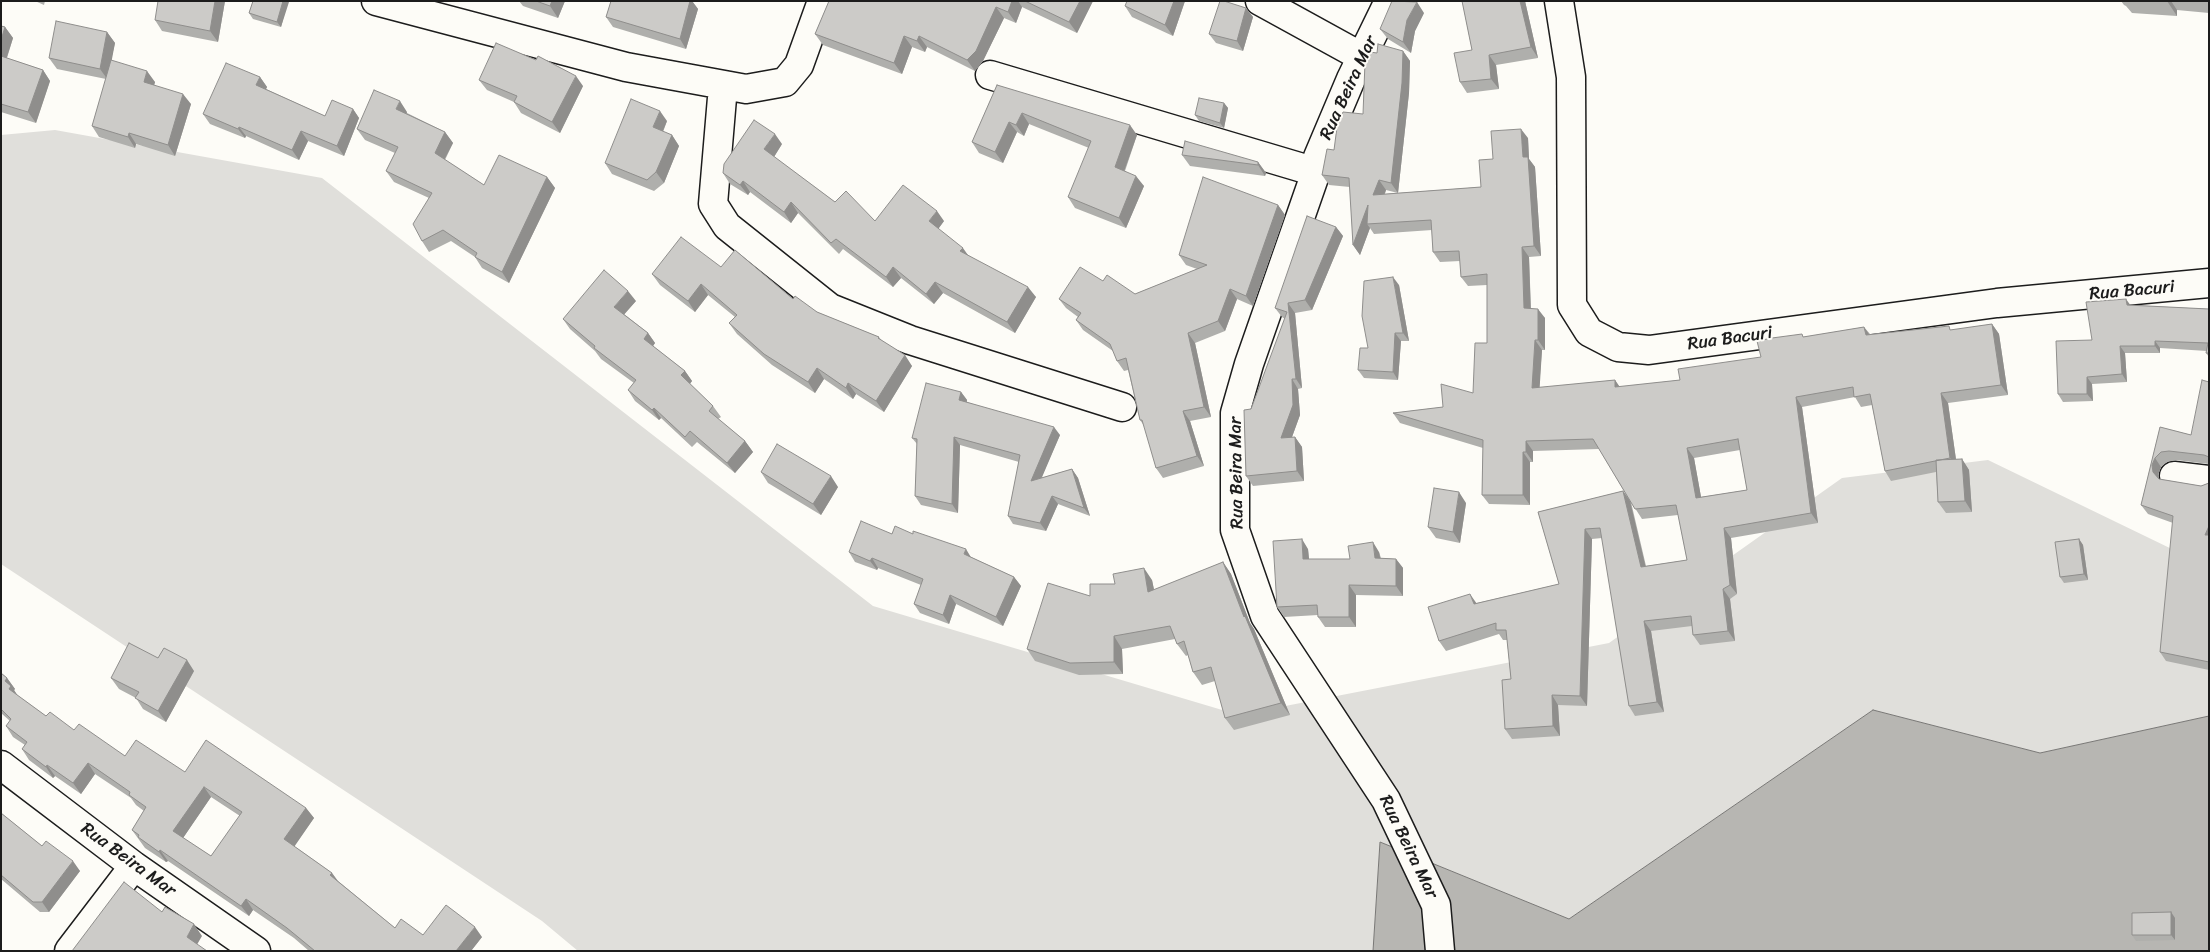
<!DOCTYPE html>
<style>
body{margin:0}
#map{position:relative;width:2210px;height:952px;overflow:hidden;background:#fdfcf7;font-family:Sriracha,sans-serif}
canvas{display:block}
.frame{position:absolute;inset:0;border:2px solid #1c1c1c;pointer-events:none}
</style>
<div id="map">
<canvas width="2210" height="952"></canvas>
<div class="frame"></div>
</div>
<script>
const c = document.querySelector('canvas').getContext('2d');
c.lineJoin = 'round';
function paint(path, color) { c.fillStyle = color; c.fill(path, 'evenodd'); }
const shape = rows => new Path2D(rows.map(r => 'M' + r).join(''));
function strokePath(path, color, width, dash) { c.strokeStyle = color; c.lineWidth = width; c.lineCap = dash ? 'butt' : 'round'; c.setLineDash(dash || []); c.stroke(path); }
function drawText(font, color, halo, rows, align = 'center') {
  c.font = font + ' Sriracha,sans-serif'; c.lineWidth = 4; c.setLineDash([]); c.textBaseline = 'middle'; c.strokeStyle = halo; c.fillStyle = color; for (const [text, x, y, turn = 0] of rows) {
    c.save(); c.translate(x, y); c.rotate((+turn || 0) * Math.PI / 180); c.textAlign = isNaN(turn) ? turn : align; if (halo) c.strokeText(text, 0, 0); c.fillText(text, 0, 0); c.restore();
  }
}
paint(shape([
 [55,130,322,178,873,606,1239,715,1609,643,1842,478,1988,460,2178,552,2209,578,2209,716,2040,753,1873,710,1569,919,1380,842,1373,951,578,951,542,921,1,564,1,135]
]), '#e0dfdb');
const water = shape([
 [1873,710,2040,753,2209,716,2209,951,1373,951,1380,842,1569,919,1873,710]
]);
paint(water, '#b7b6b2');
strokePath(water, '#797876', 1);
const street = shape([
 [376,1,626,67,746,89,785,82,799,65,822,1],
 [1260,1,1362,57],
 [1389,1,1351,79,1318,157,1316,172,1249,364,1235,413,1235,530,1265,616,1386,800,1436,905,1440,951],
 [1559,1,1571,77,1572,305,1589,332,1618,347,1649,350,1997,303,2209,283],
 [990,75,1316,172],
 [723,86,713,204,727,226,830,308,910,340,1122,407],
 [2174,476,2209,480],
 [1,765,134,866,256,951],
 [69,951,134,866]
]);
strokePath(street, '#1c1c1c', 31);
strokePath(street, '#fdfcf7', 28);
paint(shape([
 [35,1,45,1,44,5],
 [225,1,218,42,162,31,155,20],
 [253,1,288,1,281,27,253,19,249,13],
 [519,1,565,1,558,18,523,6],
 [611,1,692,1,698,9,686,49,613,27,606,17],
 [829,1,1093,1,1077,33,1022,7,1016,23,1004,18,983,61,975,71,927,47,925,52,912,47,902,74,823,45,815,34],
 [1185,1,1173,36,1132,17,1125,6],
 [1462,1,1525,1,1538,58,1496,65,1499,89,1467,93,1460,82,1472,50],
 [2121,1,2209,1,2209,13,2177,10,2177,16,2132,13,2126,6,2124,5],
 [1246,8,1253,17,1243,51,1216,43,1209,34],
 [1424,13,1415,31,1411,53,1388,39,1380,29],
 [1,26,5,27,13,38,7,58,43,70,50,81,36,123,1,112],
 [107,32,115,43,111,60,155,82,154,85,191,104,175,156,136,144,135,148,99,137,92,126,106,79,57,69,49,58],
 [1403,51,1410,61,1409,93,1398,193,1481,187,1493,159,1528,138,1529,159,1535,167,1541,256,1529,257,1531,308,1545,318,1545,350,1542,350,1539,388,1615,380,1619,387,1680,380,1761,357,1804,337,1864,327,1870,334,1952,330,1992,324,1999,334,2008,395,1948,403,1956,459,1962,459,1969,470,1972,512,1946,513,1938,502,1936,472,1891,481,1885,471,1872,405,1861,407,1855,397,1802,407,1818,523,1731,538,1737,594,1730,599,1735,641,1700,645,1693,635,1692,626,1651,631,1664,712,1635,716,1629,706,1602,538,1592,539,1587,706,1558,705,1560,736,1512,739,1505,729,1511,679,1507,640,1503,640,1499,634,1446,651,1439,641,1477,603,1559,584,1538,512,1623,491,1627,496,1599,449,1533,451,1533,462,1530,462,1530,505,1489,504,1482,495,1483,448,1400,423,1393,413,1443,407,1473,393,1487,343,1487,285,1468,286,1461,277,1460,261,1440,262,1433,252,1432,230,1374,234,1370,228,1360,255,1353,245,1350,187,1329,185,1322,175,1334,150,1363,114],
 [1386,190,1398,193,1385,194],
 [1740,450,1747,490,1701,497,1694,458],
 [1631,502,1642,519,1678,515,1687,560,1646,566],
 [260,77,267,87,266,89,325,116,353,109,359,118,344,156,308,141,299,160,246,136,245,138,210,124,203,114],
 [479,80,583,86,560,133,521,113,514,102,487,90],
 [997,85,1137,135,1125,171,1144,186,1126,228,1075,208,1068,197,1089,148,1029,124,1024,136,1017,132,1003,163,979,153,972,142],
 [1224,103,1228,108,1224,128,1199,121,1195,115],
 [407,112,407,113,445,132,453,143,445,160,484,185,547,177,555,188,509,283,482,268,475,257,451,241,429,252,422,241,429,198,394,182,386,171,395,153,365,140,357,129],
 [667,121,663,132,672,135,679,146,664,183,654,191,612,174,605,163],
 [782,144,774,157,835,202,875,221,944,221,938,229,968,255,1036,297,1015,333,943,293,934,304,901,278,893,287,843,249,839,254,798,213,791,223,750,192,748,195,730,184,723,173],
 [1182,155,1258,162,1266,173,1265,176,1190,166],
 [1278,205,1285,215,1253,306,1237,299,1225,331,1195,343,1211,417,1190,421,1204,466,1163,478,1156,468,1145,427,1140,420,1128,370,1124,371,1117,361,1113,351,1083,330,1076,320,1078,317,1066,308,1059,299,1103,281,1135,294,1197,269,1186,265,1179,255],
 [1336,227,1343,236,1312,310,1295,313,1302,388,1298,389,1300,415,1292,437,1295,437,1302,447,1304,481,1253,486,1246,476,1251,409,1285,319,1282,317,1275,308],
 [721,267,793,299,817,312,879,337,882,341,912,366,884,412,856,394,853,399,824,379,815,393,772,365,737,334,729,323,735,317,708,295,695,312,660,285,652,274],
 [1399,285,1409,341,1401,341,1398,380,1364,378,1358,370,1368,348],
 [636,301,624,314,648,333,655,343,653,346,685,371,692,381,690,384,713,406,721,417,718,419,745,441,753,452,735,473,697,442,692,447,661,418,659,420,635,401,628,390,634,383,601,359,595,351,570,329,563,319],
 [2131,305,2209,309,2209,357,2206,353,2207,351,2160,348,2160,353,2125,353,2127,382,2092,384,2093,401,2063,402,2058,394,2092,340],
 [2209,382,2209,464,2176,460,2167,462,2161,467,2158,475,2159,479,2201,486,2209,483,2209,670,2166,661,2160,652,2173,523,2148,514,2141,505,2160,427,2191,435],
 [961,392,967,400,967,402,1060,435,1041,478,1072,469,1078,478,1090,516,1058,504,1046,531,1013,524,1008,516,1019,462,960,445,958,513,921,505,915,496,917,444,912,438],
 [761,472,838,487,821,515,768,483],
 [1466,503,1460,543,1436,538,1428,527],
 [892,534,913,534,971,557,1014,577,1021,586,1003,626,956,604,949,624,920,613,914,604,921,585,878,568,877,570,855,562,849,552],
 [2079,539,2083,545,2088,580,2064,583,2060,577],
 [1308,549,1309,559,1350,559,1379,552,1381,558,1396,559,1403,568,1403,596,1356,595,1356,627,1325,627,1318,617,1318,615,1284,617,1277,607],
 [1223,562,1231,574,1250,623,1254,629,1290,715,1234,730,1225,718,1215,681,1202,685,1193,672,1188,655,1186,656,1177,644,1175,639,1122,649,1123,674,1079,675,1035,661,1027,649,1090,596,1115,584,1152,580,1154,590],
 [158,658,194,671,166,722,143,709,136,698,119,689,111,678],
 [1,673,7,678,15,689,14,690,17,695,46,716,125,756,185,772,306,808,314,818,294,846,332,873,338,881,395,928,423,935,482,937,471,951,309,951,294,938,253,910,249,916,168,861,166,862,145,848,132,830,144,811,136,805,131,798,95,774,81,794,55,776,53,778,29,760,22,749,25,745,13,737,6,726,10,721,1,713],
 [211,797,240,816,211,856,183,838],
 [1,813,42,846,80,871,49,912,40,912,1,879],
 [2171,912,2175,918,2175,940,2136,941,2132,935]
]), '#afafac');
paint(shape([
 [215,1,225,1,218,42,210,31],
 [283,1,289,2,281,27,277,22],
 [552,1,565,1,558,18,550,6],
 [690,1,692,1,698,9,686,49,680,39],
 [1012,1,1018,1,1022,7,1016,23,1008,12],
 [1080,1,1093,1,1077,33,1069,22],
 [1174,1,1185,1,1173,36,1165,25],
 [1520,1,1525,1,1538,58,1531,47],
 [2167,1,2171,1,2177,10,2177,16],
 [1417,2,1424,13,1415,31,1411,53,1403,42,1407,20],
 [996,7,1004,18,983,61,975,71,967,60],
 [1246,8,1253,17,1243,51,1237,41],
 [5,27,13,38,4,66,1,62,1,40],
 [107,32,115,43,108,80,100,69],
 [904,36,912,47,902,74,894,63],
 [919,36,927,47,925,52,917,41],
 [1403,51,1410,61,1409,93,1398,193,1391,183],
 [1489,55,1496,65,1499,89,1491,79],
 [43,70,50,81,36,123,28,112],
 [147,71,155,82,152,93,144,82],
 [576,76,583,86,560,133,552,122],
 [260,77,267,87,263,95,256,85],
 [183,94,191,104,175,156,168,145],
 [400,101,407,112,404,120,396,109],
 [1224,103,1228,108,1224,128,1220,123],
 [353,109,359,118,344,156,337,146],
 [660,111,667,121,660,138,653,127],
 [1022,113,1029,124,1024,136,1016,125],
 [1009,122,1017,132,1003,163,995,152],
 [1130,125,1137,135,1122,177,1115,167],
 [239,127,246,136,245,138,238,129],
 [1521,129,1528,138,1529,159,1535,167,1541,256,1534,246,1523,157],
 [301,131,308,141,299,160,292,150],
 [445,132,453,143,442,164,435,153],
 [129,133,136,144,135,148,128,137],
 [775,134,782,144,772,160,764,149],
 [672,135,679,146,664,183,656,172],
 [1258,162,1266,173,1265,176,1258,165],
 [1136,176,1144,186,1126,228,1119,218],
 [547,177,555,188,509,283,502,272],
 [1379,180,1386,190,1380,205,1373,195],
 [743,181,750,192,748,195,740,185],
 [791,202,798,213,791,223,784,212],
 [1278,205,1285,215,1253,306,1246,296],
 [1368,205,1367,224,1370,228,1360,255,1353,245],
 [937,211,944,221,936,232,929,221],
 [1336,227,1343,236,1312,310,1305,300],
 [1522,247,1529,257,1531,318,1524,308],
 [963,248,970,258,960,251],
 [893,267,901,278,893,287,886,277],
 [1393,277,1399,285,1409,341,1403,333],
 [935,282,943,293,934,304,926,294],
 [701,284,708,295,695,312,688,301],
 [1028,287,1036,297,1015,333,1007,322],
 [1230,289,1237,299,1225,331,1218,321],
 [628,291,636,301,622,317,614,307],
 [2126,299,2131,306,2127,305],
 [1288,303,1295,313,1302,388,1296,379],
 [1538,309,1545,318,1545,350,1538,340],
 [1992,324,1999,334,2008,395,2001,385],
 [1864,327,1871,337,1866,335],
 [648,333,655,343,651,349,644,339],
 [1188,333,1195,343,1211,417,1204,407],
 [1395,333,1401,341,1398,380,1393,372],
 [1535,340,1542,350,1539,398,1532,388],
 [2155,341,2160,348,2160,353,2155,346],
 [2120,346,2125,353,2127,382,2122,374],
 [905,355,912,366,884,412,876,401],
 [817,368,824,379,815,393,808,382],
 [685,371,692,381,688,386,681,375],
 [2087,377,2092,384,2093,401,2087,394],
 [1292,379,1298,389,1300,415,1288,448,1281,438],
 [1615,380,1622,390,1615,387],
 [848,383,856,394,853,399,846,388],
 [961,392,967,400,965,408,959,400],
 [1941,393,1948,403,1957,467,1950,458],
 [1796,397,1802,407,1818,523,1811,513],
 [654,408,661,418,659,420,652,410],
 [1183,411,1190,421,1204,466,1197,456],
 [1054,427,1060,435,1037,489,1031,481],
 [954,437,960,445,958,513,952,504],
 [1295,437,1302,447,1304,481,1297,471],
 [745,441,753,452,735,473,727,463],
 [1526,441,1533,451,1533,462,1526,452],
 [1687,448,1694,458,1703,508,1696,498],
 [1523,452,1530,462,1530,505,1523,495],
 [2155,458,2161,467,2158,475,2160,482,2153,472,2152,465],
 [1962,459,1969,470,1972,512,1965,501],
 [1072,469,1078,478,1090,516,1084,508],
 [831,476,838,487,821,515,813,504],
 [1623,491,1630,501,1648,577,1641,567],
 [1459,492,1466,503,1460,543,1453,532],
 [1052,496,1058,504,1046,531,1040,523],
 [2209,526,2209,540,2205,535],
 [1724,528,1731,538,1737,594,1730,585],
 [1585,529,1592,539,1587,706,1580,696],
 [1302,539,1308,549,1310,569,1303,559],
 [2079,539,2083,545,2088,580,2084,574],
 [1373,542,1379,552,1382,568,1375,558],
 [966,549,972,559,964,554],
 [872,558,878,568,877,570,870,561],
 [1396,559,1403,568,1403,596,1396,586],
 [1223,562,1231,574,1250,623,1254,629,1290,715,1281,703,1244,617],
 [1144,568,1152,580,1157,604,1148,592],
 [1014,577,1021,586,1003,626,996,617],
 [1349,585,1356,595,1356,627,1349,617],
 [1723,589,1730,599,1735,641,1728,631],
 [1470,594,1477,604,1474,604],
 [950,595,956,604,949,624,943,615],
 [1644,621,1651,631,1664,712,1657,702],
 [1114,636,1122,649,1123,674,1114,662],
 [187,660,194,671,166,722,158,711],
 [7,678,15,689,14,690,18,696,9,689,5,681],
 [1552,695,1558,705,1560,736,1553,726],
 [88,763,95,774,81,794,73,783],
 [47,765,55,776,53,778,46,767],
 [204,787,211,797,181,841,173,831],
 [306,808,314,818,292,850,284,839],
 [160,850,168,861,166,862,159,852],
 [73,861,80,871,49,912,42,902],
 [332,873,339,883,330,875],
 [246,899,253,910,249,916,241,906],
 [2171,912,2175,918,2175,940,2171,935],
 [194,924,202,936,195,948,187,937],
 [475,927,482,937,471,951,456,951]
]), '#8f8e8c');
const building = shape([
 [158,1,215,1,210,31,155,20,158,1],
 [253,1,283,1,277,22,249,13,253,1],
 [536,1,552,1,550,6,536,1],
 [611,1,690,1,680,39,606,17,611,1],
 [829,1,1012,1,1008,12,996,7,976,51,967,60,919,36,917,41,904,36,894,63,815,34,829,1],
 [1025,1,1080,1,1069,22,1025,1],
 [1127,1,1174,1,1165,25,1125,6,1127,1],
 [1220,1,1224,1,1246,8,1237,41,1209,34,1220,1],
 [1392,1,1417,2,1407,20,1403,42,1380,29,1392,1],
 [1462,1,1520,1,1531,47,1489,55,1491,79,1460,82,1454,53,1472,50,1462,1],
 [56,21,107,32,100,69,49,58,56,21],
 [1,26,5,27,1,40,1,26],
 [496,43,536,60,538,56,576,76,552,122,514,102,517,96,479,80,496,43],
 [1378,44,1403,51,1402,83,1391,183,1379,180,1373,195,1481,187,1479,160,1493,159,1491,131,1521,129,1523,157,1528,157,1534,246,1522,247,1524,308,1538,309,1538,340,1535,340,1532,388,1615,380,1615,387,1680,380,1678,369,1761,357,1757,341,1772,338,1802,334,1803,337,1864,327,1866,335,1949,326,1950,330,1992,324,2001,385,1941,393,1950,458,1885,471,1870,394,1854,397,1853,387,1796,397,1811,513,1724,528,1730,585,1723,589,1728,631,1693,635,1691,616,1644,621,1657,702,1629,706,1600,528,1585,529,1580,696,1552,695,1553,726,1505,729,1502,680,1511,679,1506,630,1496,630,1496,623,1439,641,1428,607,1470,594,1474,604,1559,584,1538,512,1623,491,1641,567,1687,560,1676,505,1635,509,1593,439,1526,441,1526,452,1523,452,1523,495,1482,495,1483,440,1393,413,1443,407,1441,384,1473,393,1475,343,1487,343,1487,274,1461,277,1459,251,1433,252,1431,220,1367,224,1368,205,1353,245,1349,178,1322,175,1327,149,1334,150,1337,127,1343,112,1363,114,1365,62,1370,52,1377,53,1378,44],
 [1738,439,1747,490,1696,498,1687,448,1738,439],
 [1,56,43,70,28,112,1,104,1,56],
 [111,60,147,71,144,82,183,94,168,145,129,133,128,137,92,126,111,60],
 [226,63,260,77,256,85,325,116,332,100,353,109,337,146,301,131,292,150,239,127,238,129,203,114,226,63],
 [997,85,1130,125,1115,167,1136,176,1119,218,1068,197,1091,141,1022,113,1016,125,1009,122,995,152,972,142,997,85],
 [374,90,400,101,396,109,445,132,435,153,484,185,499,155,547,177,502,272,475,257,477,253,443,230,422,241,413,224,432,193,386,171,398,147,357,129,374,90],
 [1199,98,1224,103,1220,123,1195,115,1199,98],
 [631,99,660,111,653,127,672,135,656,172,647,180,605,163,631,99],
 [754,120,775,134,764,149,835,202,846,191,875,221,903,185,937,211,929,221,963,248,960,251,1028,287,1007,322,935,282,926,294,893,267,886,277,836,239,831,243,791,202,784,212,743,181,740,185,723,173,724,164,754,120],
 [1185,141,1258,162,1258,165,1182,155,1185,141],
 [1203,177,1278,205,1246,296,1230,289,1218,321,1188,333,1204,407,1183,411,1197,456,1156,468,1142,420,1140,420,1126,358,1117,361,1110,344,1076,320,1081,313,1059,299,1080,267,1103,281,1107,275,1135,294,1207,265,1179,255,1203,177],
 [1307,216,1336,227,1305,300,1288,303,1296,379,1292,379,1293,405,1281,438,1295,437,1297,471,1246,476,1244,410,1251,409,1287,312,1275,308,1307,216],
 [681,237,721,267,735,250,793,299,795,296,817,312,879,337,878,338,905,355,876,401,848,383,846,388,817,368,808,382,764,354,729,323,737,315,701,284,688,301,652,274,681,237],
 [604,270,628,291,614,307,648,333,644,339,685,371,681,375,713,406,709,411,745,441,727,463,690,431,685,437,654,408,652,410,628,390,636,380,594,348,595,346,563,319,604,270],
 [1393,277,1403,333,1395,333,1393,372,1358,370,1360,348,1368,348,1362,316,1364,281,1393,277],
 [2126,299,2127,305,2209,309,2209,353,2206,353,2208,343,2155,341,2155,346,2120,346,2122,374,2087,377,2087,394,2058,394,2056,341,2092,340,2086,302,2126,299],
 [2202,380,2209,382,2209,457,2204,455,2169,451,2161,452,2155,458,2152,465,2153,472,2159,479,2201,486,2209,483,2209,526,2205,535,2209,535,2209,662,2160,652,2173,516,2141,505,2160,427,2191,435,2202,380],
 [926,383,961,392,959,400,1054,427,1031,481,1072,469,1084,508,1052,496,1040,523,1008,516,1020,455,954,437,952,504,915,496,917,439,912,438,926,383],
 [777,444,831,476,813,504,761,472,777,444],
 [1962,459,1965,501,1938,502,1936,460,1962,459],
 [1434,488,1459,492,1453,532,1428,527,1434,488],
 [861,521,892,534,895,526,913,534,913,531,966,549,964,554,1014,577,996,617,950,595,943,615,914,604,923,579,872,558,870,561,849,552,861,521],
 [1302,539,1303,559,1350,559,1348,546,1373,542,1375,558,1396,559,1396,586,1349,585,1349,617,1318,617,1317,605,1277,607,1273,541,1302,539],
 [2079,539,2084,574,2060,577,2055,542,2079,539],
 [1223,562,1244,617,1245,616,1281,703,1225,718,1211,667,1193,672,1184,641,1177,644,1170,626,1114,636,1114,662,1070,663,1027,649,1048,583,1090,596,1090,584,1115,584,1113,574,1144,568,1148,592,1223,562],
 [129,643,158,658,164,648,187,660,158,711,135,698,139,692,111,678,129,643],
 [1,673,7,678,5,681,11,686,9,689,46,716,50,712,74,730,79,724,125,756,136,740,185,772,206,740,306,808,284,839,332,873,330,875,395,928,401,919,423,935,446,905,475,927,456,951,315,951,287,928,246,899,241,906,160,850,159,852,138,837,139,835,132,830,146,807,129,795,130,792,88,763,73,783,47,765,46,767,22,749,27,742,6,726,11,719,1,709,1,673],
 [204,787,242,812,211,856,173,831,204,787],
 [1,813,42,846,46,841,73,861,42,902,33,902,1,875,1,813],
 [124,882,162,912,165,907,194,924,187,937,207,951,72,951,124,882],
 [2171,912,2171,935,2132,935,2132,913,2171,912]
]);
paint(building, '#cccbc8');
strokePath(building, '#8f8e8c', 1);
drawText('18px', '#1c1c1c', '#fdfcf7', [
 ["Rua Beira Mar",1349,88,-65],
 ["Rua Bacuri",2132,291,-5],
 ["Rua Bacuri",1730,339,-8],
 ["Rua Beira Mar",1237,473,-91],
 ["Rua Beira Mar",1408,847,64],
 ["Rua Beira Mar",128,860,36]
]);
</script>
